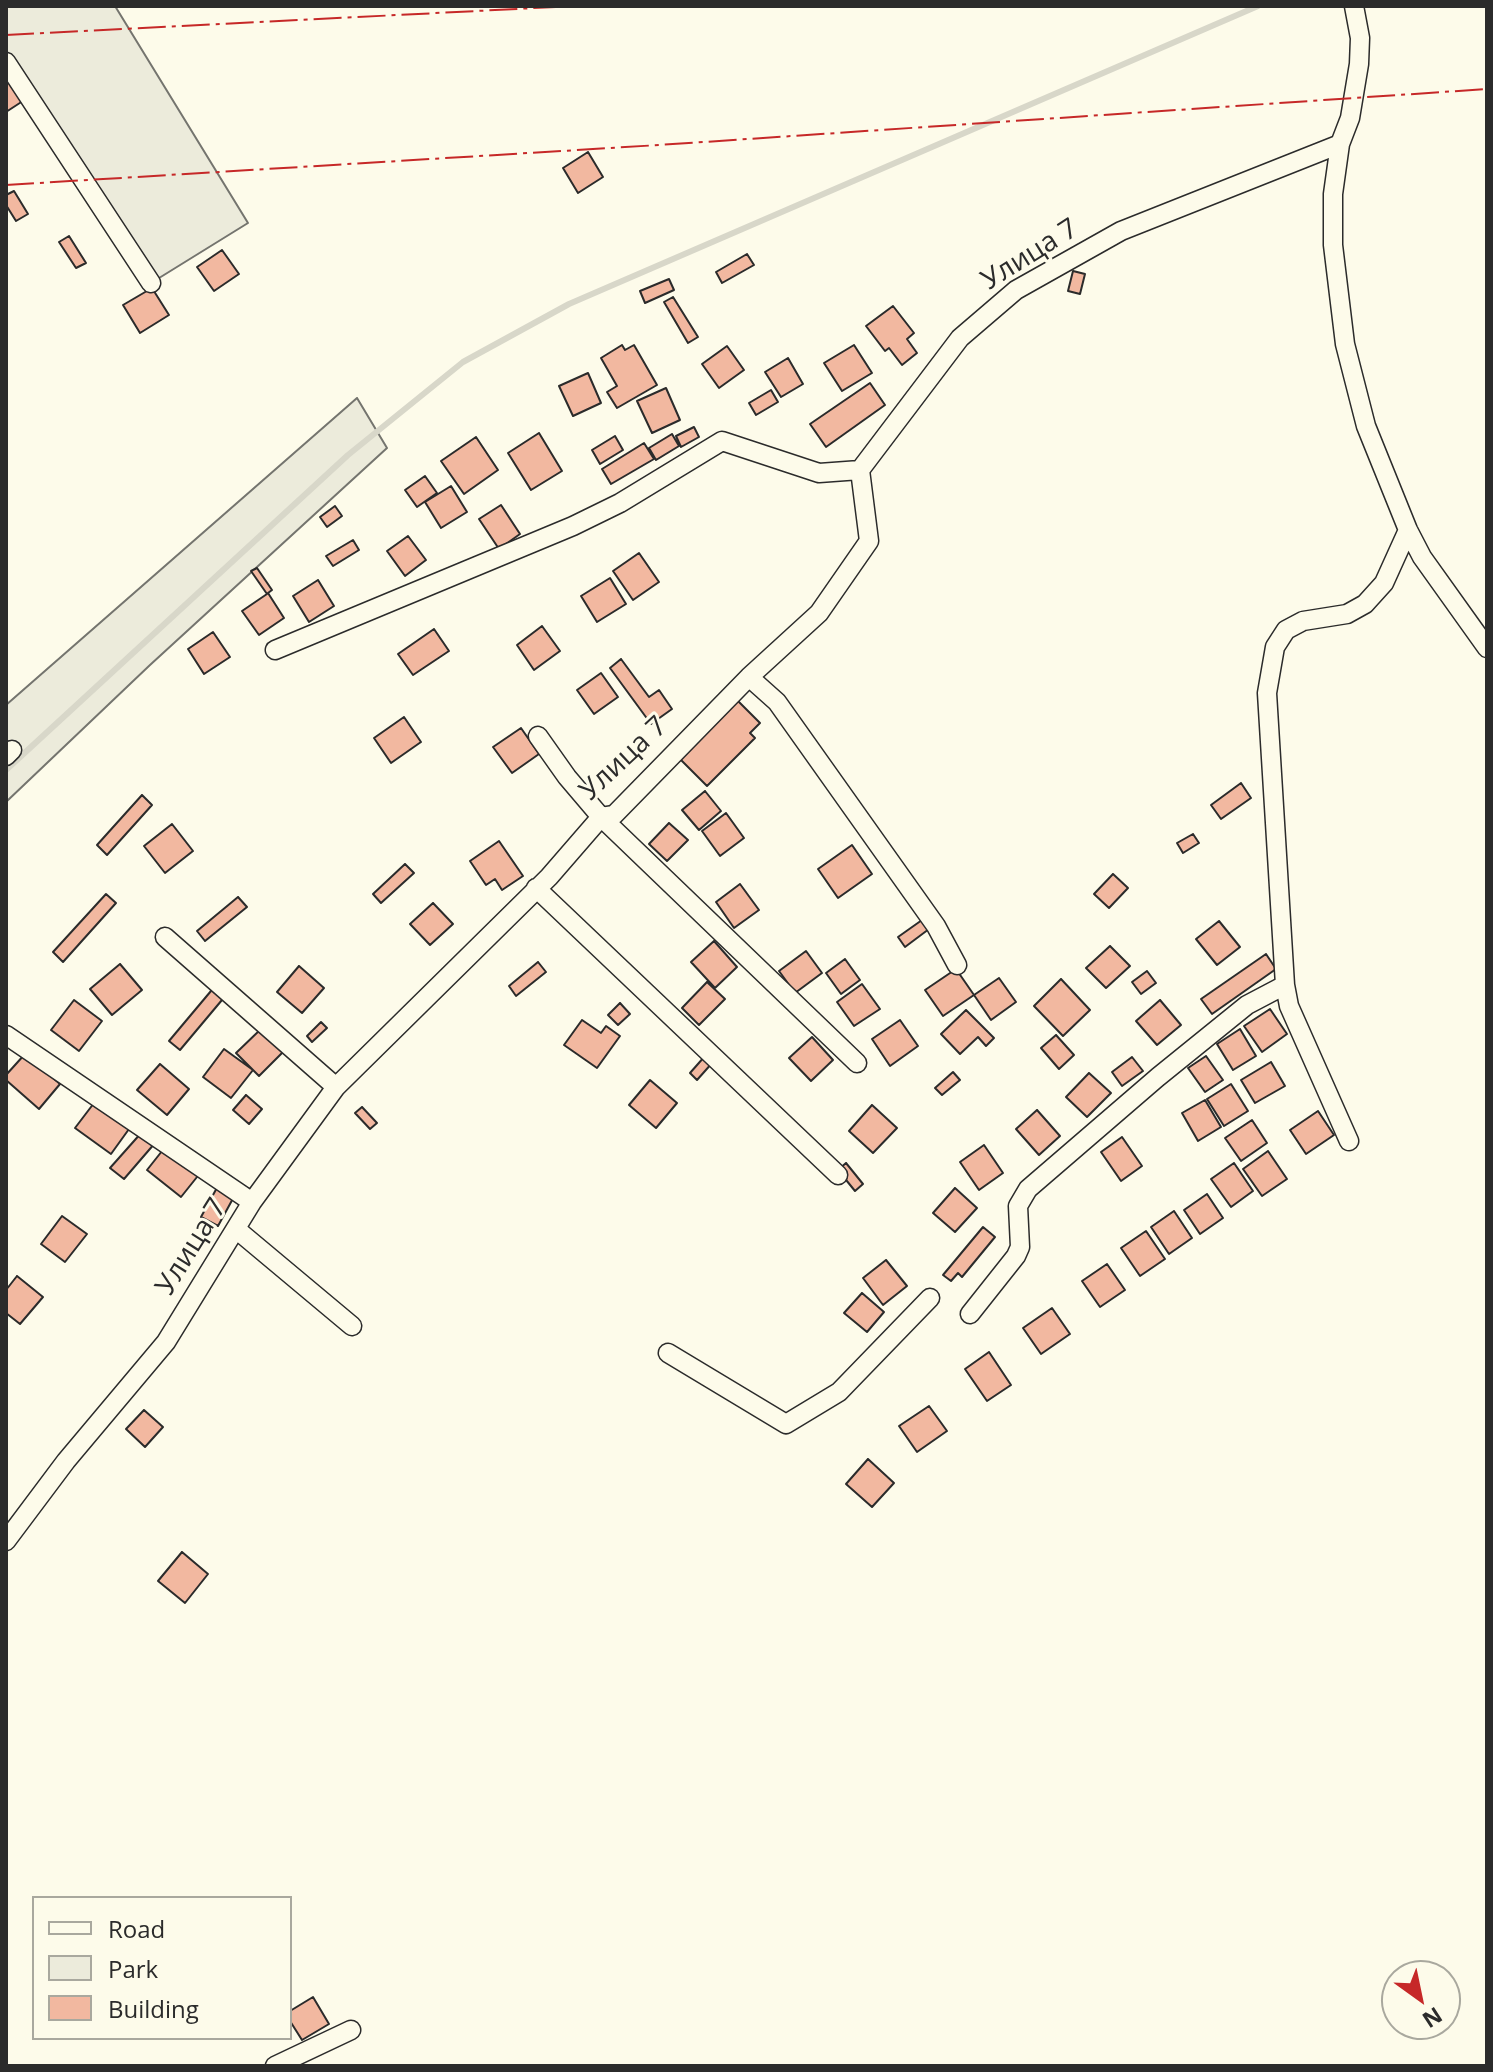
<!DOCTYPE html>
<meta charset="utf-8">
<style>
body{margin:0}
#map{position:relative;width:1493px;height:2072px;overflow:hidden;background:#fdfbea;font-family:"Open Sans",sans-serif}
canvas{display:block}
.frame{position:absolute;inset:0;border:8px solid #2b2b2b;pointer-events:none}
.legend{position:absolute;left:32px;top:1896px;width:260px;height:144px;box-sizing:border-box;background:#fdfbea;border:2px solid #a9a89e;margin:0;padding:10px 14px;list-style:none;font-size:24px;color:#2b2b2b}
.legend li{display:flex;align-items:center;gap:16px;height:40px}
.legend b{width:40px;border:2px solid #a9a89e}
.north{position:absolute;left:1381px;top:1960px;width:80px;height:80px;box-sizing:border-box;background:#fdfbea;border:2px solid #a9a89e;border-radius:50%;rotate:147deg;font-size:22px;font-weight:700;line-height:32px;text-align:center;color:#2b2b2b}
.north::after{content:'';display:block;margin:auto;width:28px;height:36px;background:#c62828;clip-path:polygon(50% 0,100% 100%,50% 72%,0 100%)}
</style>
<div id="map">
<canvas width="1493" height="2072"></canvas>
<div class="frame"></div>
<ul class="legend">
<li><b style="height:10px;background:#fdfbea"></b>Road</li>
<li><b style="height:22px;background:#ecebdb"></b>Park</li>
<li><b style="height:22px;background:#f2b8a0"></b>Building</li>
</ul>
<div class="north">N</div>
</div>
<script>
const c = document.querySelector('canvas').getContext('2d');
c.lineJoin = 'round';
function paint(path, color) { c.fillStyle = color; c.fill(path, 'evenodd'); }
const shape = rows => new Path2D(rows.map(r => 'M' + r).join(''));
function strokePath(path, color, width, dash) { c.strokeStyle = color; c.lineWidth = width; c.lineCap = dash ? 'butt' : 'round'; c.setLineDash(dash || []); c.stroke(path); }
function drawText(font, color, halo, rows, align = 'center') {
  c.font = font + ' "Open Sans",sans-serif'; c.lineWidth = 6; c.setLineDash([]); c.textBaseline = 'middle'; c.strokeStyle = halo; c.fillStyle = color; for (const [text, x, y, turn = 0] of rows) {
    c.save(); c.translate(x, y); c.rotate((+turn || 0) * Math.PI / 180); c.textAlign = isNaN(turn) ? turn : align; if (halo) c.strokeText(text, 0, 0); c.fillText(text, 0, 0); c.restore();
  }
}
const green = shape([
 [6,6,115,6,248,223,151,283,6,62,6,6],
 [357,398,387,448,150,665,6,802,6,756,12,750,6,741,6,705,357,398]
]);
paint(green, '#ecebdb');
strokePath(green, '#74746e', 2);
strokePath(shape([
 [6,770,348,455,463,362,569,304,1258,6]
]), '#d8d7c9', 6);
const building = shape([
 [6,64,29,97,6,112,6,64],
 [588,152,603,177,578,193,563,168,588,152],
 [14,191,28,214,16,221,6,205,6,195,14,191],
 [69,236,86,263,76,268,59,242,69,236],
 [222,250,239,274,214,291,197,267,222,250],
 [747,254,754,265,722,283,716,272,747,254],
 [1073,271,1085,274,1080,294,1068,291,1073,271],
 [669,279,674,290,645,303,640,291,669,279],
 [152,288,169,315,140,333,123,305,152,288],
 [673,297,698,337,688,343,664,302,673,297],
 [893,306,914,333,907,339,917,353,902,365,889,348,885,351,866,326,893,306],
 [622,345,625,350,634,345,657,385,617,408,607,392,617,386,601,358,622,345],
 [854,345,872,373,842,391,824,363,854,345],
 [727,346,744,370,719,388,702,364,727,346],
 [788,358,803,384,781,397,765,372,788,358],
 [588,373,601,403,573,416,559,386,588,373],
 [870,383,885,405,826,447,810,424,870,383],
 [666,388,680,420,652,433,637,401,666,388],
 [771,390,778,402,756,415,749,403,771,390],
 [694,427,699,437,681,447,676,436,694,427],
 [539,433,562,471,531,490,508,453,539,433],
 [672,434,679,446,656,460,649,448,672,434],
 [615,436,623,450,600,464,592,450,615,436],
 [476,437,498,470,464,494,441,461,476,437],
 [644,443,654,459,611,484,602,469,644,443],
 [425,476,437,493,417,507,405,490,425,476],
 [451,486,467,512,441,528,425,502,451,486],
 [501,505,520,534,499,549,479,519,501,505],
 [335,506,342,516,327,527,320,517,335,506],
 [408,536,426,560,405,576,387,551,408,536],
 [353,540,359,550,333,566,326,556,353,540],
 [639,553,659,582,633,600,613,571,639,553],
 [257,568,272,590,268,593,284,618,259,635,242,611,267,594,251,571,257,568],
 [610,578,626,604,597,622,581,596,610,578],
 [318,580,334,606,309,622,293,596,318,580],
 [542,626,560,651,534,670,517,645,542,626],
 [434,629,449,651,413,675,398,654,434,629],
 [213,632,230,657,204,674,188,649,213,632],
 [621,659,649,697,659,690,672,709,651,724,610,668,621,659],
 [601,673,618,697,594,714,577,690,601,673],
 [736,699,760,723,750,733,755,738,707,786,678,757,736,699],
 [404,717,421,742,391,763,374,738,404,717],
 [521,728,539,754,512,773,493,747,521,728],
 [1241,783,1251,798,1221,819,1211,805,1241,783],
 [705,791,721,811,699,830,682,810,705,791],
 [142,795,152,805,107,855,97,845,142,795],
 [726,813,744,838,720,856,702,831,726,813],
 [669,823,688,840,667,861,649,844,669,823],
 [172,824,193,851,165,873,144,846,172,824],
 [1193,834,1199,843,1183,853,1177,843,1193,834],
 [499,841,523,876,502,890,495,879,486,885,470,861,499,841],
 [852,845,872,874,838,898,818,869,852,845],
 [405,864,414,873,381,903,373,894,405,864],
 [1113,874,1128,888,1109,908,1094,894,1113,874],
 [740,884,759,910,734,928,716,902,740,884],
 [106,894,116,903,63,962,53,952,106,894],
 [238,897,247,907,205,941,197,931,238,897],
 [433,903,453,924,430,945,410,924,433,903],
 [922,920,929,929,905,947,898,937,922,920],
 [1219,921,1240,947,1217,965,1196,939,1219,921],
 [714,941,737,967,715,988,691,962,714,941],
 [1110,946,1130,966,1106,988,1086,968,1110,946],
 [806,951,822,973,795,993,779,971,806,951],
 [1266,954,1276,969,1212,1014,1201,999,1266,954],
 [845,959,860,980,841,994,826,973,845,959],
 [538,962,546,972,516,996,509,986,538,962],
 [120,964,142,990,112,1015,90,989,120,964],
 [299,966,324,988,302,1013,277,992,299,966],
 [956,969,974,995,943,1016,925,990,956,969],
 [1147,971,1156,983,1141,994,1132,982,1147,971],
 [999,978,1016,1002,991,1020,974,995,999,978],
 [1061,979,1090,1010,1063,1036,1034,1006,1061,979],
 [707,982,725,999,699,1025,682,1008,707,982],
 [862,984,880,1009,854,1026,837,1002,862,984],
 [216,985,227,994,180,1050,169,1041,216,985],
 [74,1000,102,1021,79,1051,51,1030,74,1000],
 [1160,1000,1181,1025,1157,1045,1136,1021,1160,1000],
 [620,1003,630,1014,618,1025,608,1015,620,1003],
 [1270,1009,1287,1034,1262,1052,1244,1026,1270,1009],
 [966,1010,994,1038,986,1046,978,1037,960,1054,941,1034,966,1010],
 [582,1020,601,1033,606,1026,620,1036,597,1068,564,1045,582,1020],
 [900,1020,918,1046,890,1066,872,1039,900,1020],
 [321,1022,327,1028,312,1042,307,1036,321,1022],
 [262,1028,284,1051,259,1076,236,1053,262,1028],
 [1240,1029,1256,1056,1233,1070,1217,1044,1240,1029],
 [1056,1035,1074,1055,1059,1069,1041,1048,1056,1035],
 [812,1037,833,1060,811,1081,789,1058,812,1037],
 [224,1049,253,1070,231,1098,203,1077,224,1049],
 [25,1054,60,1084,39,1109,6,1080,6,1075,25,1054],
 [705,1056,713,1062,697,1080,690,1073,705,1056],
 [1206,1056,1223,1080,1205,1092,1188,1068,1206,1056],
 [1132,1057,1143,1071,1122,1086,1112,1072,1132,1057],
 [1271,1062,1285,1086,1255,1103,1241,1080,1271,1062],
 [160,1064,189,1089,167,1115,137,1090,160,1064],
 [953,1072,960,1080,942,1095,935,1088,953,1072],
 [1089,1073,1111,1093,1087,1117,1066,1097,1089,1073],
 [650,1080,677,1103,656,1128,629,1105,650,1080],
 [1231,1084,1248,1111,1224,1126,1207,1099,1231,1084],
 [246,1095,262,1109,249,1124,233,1110,246,1095],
 [1205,1100,1221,1127,1198,1141,1182,1113,1205,1100],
 [94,1103,129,1129,111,1154,75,1128,94,1103],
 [872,1105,897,1128,873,1153,849,1131,872,1105],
 [362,1107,377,1123,370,1129,355,1113,362,1107],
 [1037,1110,1060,1136,1039,1155,1016,1129,1037,1110],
 [1318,1111,1334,1135,1306,1154,1290,1130,1318,1111],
 [1252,1120,1267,1143,1241,1161,1225,1138,1252,1120],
 [142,1132,155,1143,124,1179,110,1168,142,1132],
 [1122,1137,1142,1166,1121,1181,1101,1152,1122,1137],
 [984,1145,1003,1173,979,1190,960,1162,984,1145],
 [166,1146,201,1172,181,1197,147,1170,166,1146],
 [1268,1151,1287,1179,1262,1196,1243,1169,1268,1151],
 [846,1163,863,1184,855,1191,838,1170,846,1163],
 [1234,1163,1253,1191,1231,1207,1211,1179,1234,1163],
 [219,1184,236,1193,218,1226,201,1217,219,1184],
 [955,1188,977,1208,955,1232,933,1213,955,1188],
 [1207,1194,1223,1218,1200,1234,1184,1210,1207,1194],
 [1174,1211,1192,1238,1169,1254,1151,1227,1174,1211],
 [62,1216,87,1234,65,1262,41,1244,62,1216],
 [983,1227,995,1237,962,1277,958,1273,951,1281,943,1275,983,1227],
 [1146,1231,1165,1259,1140,1276,1121,1248,1146,1231],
 [886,1260,907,1286,883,1305,863,1278,886,1260],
 [1107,1264,1125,1290,1100,1307,1082,1281,1107,1264],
 [17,1276,43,1297,20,1324,6,1313,6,1290,17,1276],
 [862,1293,884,1312,867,1332,844,1313,862,1293],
 [1052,1308,1070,1334,1041,1354,1023,1328,1052,1308],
 [989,1352,1011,1385,987,1401,965,1369,989,1352],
 [929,1406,947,1431,917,1452,899,1426,929,1406],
 [144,1410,163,1427,145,1447,126,1429,144,1410],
 [868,1459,894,1483,872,1507,846,1484,868,1459],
 [182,1552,208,1574,185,1603,158,1581,182,1552],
 [313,1997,329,2024,302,2040,290,2021,290,2011,313,1997]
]);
paint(building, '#f2b8a0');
strokePath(building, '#2b2b2b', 2);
const minor = shape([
 [1354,6,1360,38,1359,64,1350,118,1340,144,1333,194,1333,245,1345,344,1366,426,1408,530,1422,557,1487,648],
 [6,62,151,283],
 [275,650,573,526,620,503,722,441,819,473,860,470],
 [749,677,777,702,936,926,957,965],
 [538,736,567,777,601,817,857,1063],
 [6,756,12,750],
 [536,888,838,1175],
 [165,937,336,1087],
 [6,1035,252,1202],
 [1349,1141,1289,1006,1285,985,1267,693,1275,647,1286,630,1303,621,1347,614,1365,604,1384,583,1408,530],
 [236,1229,352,1326],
 [970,1314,1016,1256,1020,1247,1018,1206,1028,1189,1158,1077,1247,1005,1285,985],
 [668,1353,786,1424,839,1392,930,1298],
 [6,1541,66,1461,166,1342,252,1202,336,1087,549,877,601,817,614,815,749,677,819,613,869,541,860,470,960,338,1016,290,1121,231,1340,144],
 [275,2066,351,2030]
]);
strokePath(minor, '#2b2b2b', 21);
strokePath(minor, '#fdfbea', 18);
strokePath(shape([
 [6,35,574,6],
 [6,185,659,145,1487,89]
]), '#c62828', 2, [28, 6, 4, 6]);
drawText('28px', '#2b2b2b', '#fdfbea', [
 ["Улица 7",1030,255,-32],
 ["Улица 7",624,759,-43],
 ["Улица 7",192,1247,-58]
]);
</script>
